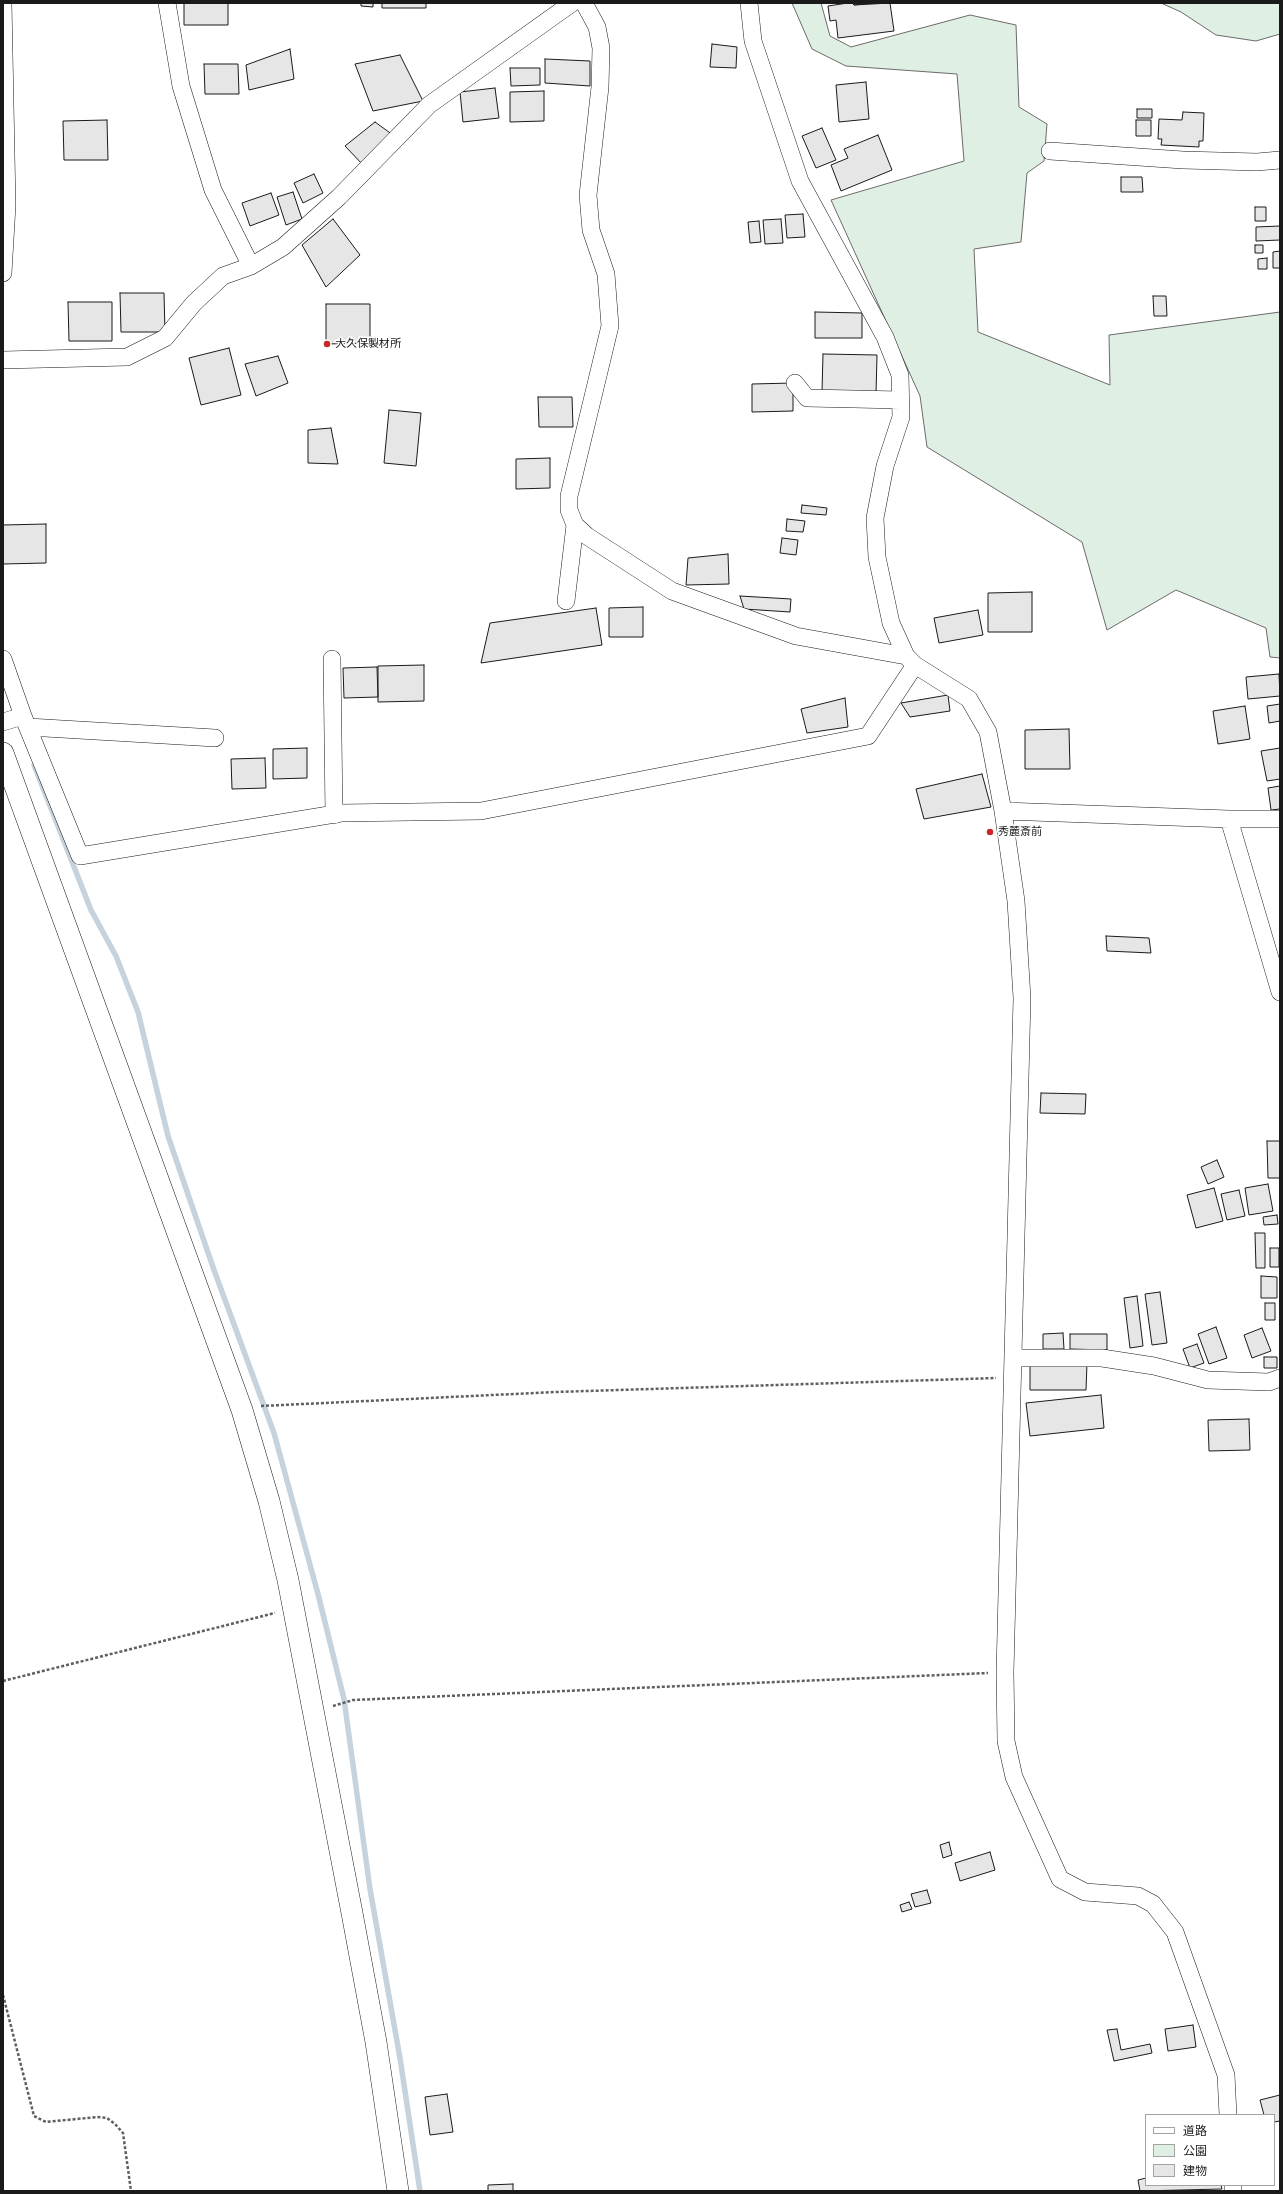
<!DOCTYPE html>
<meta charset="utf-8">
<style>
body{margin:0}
#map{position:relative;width:1283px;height:2194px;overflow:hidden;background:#fff;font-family:Signika,"Noto Sans JP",sans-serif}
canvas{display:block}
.frame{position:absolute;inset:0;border:4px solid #1a1a1a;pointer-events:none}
.legend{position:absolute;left:1145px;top:2114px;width:130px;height:72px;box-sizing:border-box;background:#fff;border:1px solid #a3a3a3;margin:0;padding:5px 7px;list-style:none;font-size:12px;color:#1a1a1a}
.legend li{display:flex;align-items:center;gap:8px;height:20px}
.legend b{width:20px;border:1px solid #a3a3a3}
</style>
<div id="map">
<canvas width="1283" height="2194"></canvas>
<div class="frame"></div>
<ul class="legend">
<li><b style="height:5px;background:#fff"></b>道路</li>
<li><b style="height:11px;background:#e0efe3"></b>公園</li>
<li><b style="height:11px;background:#e6e6e6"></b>建物</li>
</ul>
</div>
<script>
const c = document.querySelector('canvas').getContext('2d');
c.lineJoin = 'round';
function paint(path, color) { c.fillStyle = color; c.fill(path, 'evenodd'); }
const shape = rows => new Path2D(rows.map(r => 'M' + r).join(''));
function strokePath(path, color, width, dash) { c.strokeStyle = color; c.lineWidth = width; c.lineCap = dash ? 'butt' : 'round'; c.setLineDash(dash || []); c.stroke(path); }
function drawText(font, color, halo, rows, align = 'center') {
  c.font = font + ' Signika,"Noto Sans JP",sans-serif'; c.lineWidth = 3; c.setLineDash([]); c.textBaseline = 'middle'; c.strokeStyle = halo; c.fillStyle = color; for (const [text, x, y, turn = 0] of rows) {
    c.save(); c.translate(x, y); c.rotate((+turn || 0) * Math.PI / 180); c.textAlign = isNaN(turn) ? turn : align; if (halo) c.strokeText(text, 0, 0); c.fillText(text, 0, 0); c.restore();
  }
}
const green = shape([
 [792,3,821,3,830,36,851,47,970,15,1016,25,1019,107,1047,124,1044,161,1027,173,1021,242,974,249,978,332,1110,385,1109,335,1280,312,1280,658,1270,657,1266,628,1176,590,1107,630,1082,542,927,447,920,396,831,200,964,161,957,74,846,66,812,49,792,3],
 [1161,3,1280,3,1280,34,1256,41,1216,35,1181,12,1161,3]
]);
paint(green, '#e0efe3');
strokePath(green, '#6a6a6a', 1);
strokePath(shape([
 [34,765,91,910,116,956,138,1012,168,1136,214,1270,274,1433,318,1594,344,1699,370,1889,400,2058,420,2191]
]), '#c6d2dc', 5.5);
const building = shape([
 [184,3,228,3,228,25,184,25,184,3],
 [361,3,373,3,373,7,361,6,361,3],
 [382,3,426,3,426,8,382,8,382,3],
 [848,3,853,3,854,5,890,3,894,31,838,38,836,20,830,21,828,6,848,3],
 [853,3,871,3,854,5,853,3],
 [712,44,737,47,736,68,710,67,712,44],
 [290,49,294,79,249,90,246,65,290,49],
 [400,55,423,101,373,111,355,64,400,55],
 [545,59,590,61,590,86,545,83,545,59],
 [204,64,238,64,239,94,205,94,204,64],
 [510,68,540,68,540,85,511,86,510,68],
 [866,82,869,119,839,122,836,85,866,82],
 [495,88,499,118,463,122,460,92,495,88],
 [544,91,544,121,510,122,510,92,544,91],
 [1137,109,1152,109,1152,118,1137,118,1137,109],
 [1183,112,1204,113,1203,141,1199,141,1199,147,1161,145,1162,139,1158,139,1159,119,1182,120,1183,112],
 [107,120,108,160,64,160,63,121,107,120],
 [1136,120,1151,120,1151,136,1136,136,1136,120],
 [375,122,393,135,364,166,345,146,375,122],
 [822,128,836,160,816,168,802,136,822,128],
 [878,135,892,170,841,191,831,165,848,158,844,149,878,135],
 [314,174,323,193,303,203,294,183,314,174],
 [1121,177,1142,177,1143,192,1121,192,1121,177],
 [293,192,302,219,286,225,277,197,293,192],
 [271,193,279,215,250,226,242,203,271,193],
 [1255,207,1266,207,1266,221,1255,221,1255,207],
 [803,214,805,237,787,238,785,215,803,214],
 [333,219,360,255,326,287,302,245,333,219],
 [781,219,783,243,765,244,763,220,781,219],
 [759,221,761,242,750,243,748,222,759,221],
 [1280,226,1280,240,1256,241,1256,227,1280,226],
 [1255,245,1263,245,1263,253,1255,253,1255,245],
 [1280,251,1280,268,1273,268,1273,252,1280,251],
 [1267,258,1267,269,1258,269,1258,259,1267,258],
 [120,293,164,293,165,332,121,332,120,293],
 [1153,296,1166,296,1167,316,1154,316,1153,296],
 [68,302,112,302,112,341,69,341,68,302],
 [326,304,370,304,370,343,326,344,326,304],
 [815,312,862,313,862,338,815,338,815,312],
 [229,348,241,395,201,405,189,358,229,348],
 [823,354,877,355,876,394,822,392,823,354],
 [278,356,288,383,256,396,245,364,278,356],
 [793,383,793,411,752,412,752,384,793,383],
 [538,397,572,397,573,427,539,427,538,397],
 [389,410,421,413,416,466,384,463,389,410],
 [331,428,338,464,308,463,308,430,331,428],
 [550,458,550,488,516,489,516,459,550,458],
 [802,505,827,508,826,515,801,513,802,505],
 [787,519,805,521,803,532,786,531,787,519],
 [46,524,46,563,3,564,3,525,46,524],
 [782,538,798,540,796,555,780,553,782,538],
 [728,554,729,584,686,585,688,558,728,554],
 [1032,592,1032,632,988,632,988,593,1032,592],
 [740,596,791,599,790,612,744,609,740,596],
 [643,607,643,637,609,637,609,608,643,607],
 [596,608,602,645,481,663,490,623,596,608],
 [978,610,983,635,939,643,934,618,978,610],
 [424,665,424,701,378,702,378,666,424,665],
 [377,667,378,697,344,698,343,668,377,667],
 [1279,674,1280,696,1248,699,1246,677,1279,674],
 [948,695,950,711,910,717,901,703,948,695],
 [845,698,848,727,807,733,801,709,845,698],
 [1280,704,1280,721,1269,723,1267,706,1280,704],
 [1245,706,1250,739,1218,744,1213,711,1245,706],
 [1069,729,1070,769,1025,769,1025,730,1069,729],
 [307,748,307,778,273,779,273,749,307,748],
 [1280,748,1280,779,1267,781,1261,751,1280,748],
 [265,758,266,788,232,789,231,759,265,758],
 [982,774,991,807,924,819,916,789,982,774],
 [1280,786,1280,809,1271,810,1268,788,1280,786],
 [1106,936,1149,938,1151,953,1107,951,1106,936],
 [1041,1093,1086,1094,1085,1114,1040,1113,1041,1093],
 [1267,1141,1280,1141,1280,1178,1268,1178,1267,1141],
 [1217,1160,1224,1177,1208,1184,1201,1167,1217,1160],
 [1268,1184,1273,1211,1249,1215,1245,1188,1268,1184],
 [1214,1188,1223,1221,1196,1228,1187,1195,1214,1188],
 [1239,1190,1245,1216,1227,1220,1221,1194,1239,1190],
 [1277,1215,1278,1224,1264,1225,1263,1217,1277,1215],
 [1255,1233,1265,1233,1265,1268,1256,1268,1255,1233],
 [1270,1248,1279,1248,1279,1267,1270,1267,1270,1248],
 [1261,1276,1277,1277,1277,1298,1261,1298,1261,1276],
 [1160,1292,1167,1343,1152,1345,1145,1294,1160,1292],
 [1137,1296,1143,1346,1130,1348,1124,1298,1137,1296],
 [1265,1303,1275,1303,1275,1320,1265,1320,1265,1303],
 [1216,1327,1227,1358,1209,1364,1198,1334,1216,1327],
 [1262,1328,1271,1351,1252,1358,1244,1335,1262,1328],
 [1063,1333,1064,1349,1043,1349,1043,1334,1063,1333],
 [1070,1334,1107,1334,1107,1350,1070,1349,1070,1334],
 [1197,1344,1204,1363,1190,1368,1183,1349,1197,1344],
 [1264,1357,1277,1357,1277,1368,1264,1368,1264,1357],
 [1030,1363,1087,1363,1086,1390,1030,1390,1030,1363],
 [1101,1395,1104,1428,1030,1436,1026,1403,1101,1395],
 [1249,1419,1250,1450,1209,1451,1208,1420,1249,1419],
 [949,1842,952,1855,943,1858,940,1845,949,1842],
 [990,1852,995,1870,960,1881,955,1863,990,1852],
 [927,1890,931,1903,915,1907,911,1894,927,1890],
 [909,1902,912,1909,902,1912,900,1905,909,1902],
 [1193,2025,1196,2047,1168,2051,1165,2029,1193,2025],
 [1117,2029,1121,2050,1150,2044,1152,2053,1114,2061,1107,2030,1117,2029],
 [447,2094,453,2132,430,2135,425,2097,447,2094],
 [1280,2095,1280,2121,1274,2122,1274,2115,1264,2115,1260,2100,1280,2095],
 [1146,2178,1146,2185,1221,2185,1222,2189,1140,2191,1138,2180,1146,2178],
 [513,2184,513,2191,488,2191,488,2185,513,2184]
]);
paint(building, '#e6e6e6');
strokePath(building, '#1a1a1a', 1);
const minor = shape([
 [167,3,181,86,213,190,251,266],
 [584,3,597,27,601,48,600,87,588,195,591,230,606,274,610,326,569,496,569,510,575,525,587,536,672,591,796,636,906,656],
 [749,3,753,41,800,181,885,337,900,375,901,417,885,466,875,518,877,557,891,623,906,656,915,665,969,699,988,732,1003,811,1016,901,1022,998,1005,1672,1006,1741,1014,1777,1060,1879,1085,1892,1138,1896,1153,1904,1175,1932,1226,2075,1228,2115],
 [1050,151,1183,160,1257,162,1280,160],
 [3,273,7,205,3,3],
 [3,360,127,357,165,338,194,303,223,276,251,266,283,247,339,197,429,105,572,3],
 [795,383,807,398,900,400],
 [566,601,575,525],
 [3,659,23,716,3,722],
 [332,659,334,815],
 [23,716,80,856,341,813,481,811,868,736,915,665],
 [28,727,215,738],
 [1003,811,1229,819,1280,819],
 [1229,819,1280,992],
 [1014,1358,1102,1358,1154,1366,1208,1380,1269,1382,1280,1378],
 [1233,2185,1233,2191]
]);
const tertiary = shape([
 [3,753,242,1410,269,1501,288,1580,352,1913,376,2042,398,2191]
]);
strokePath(minor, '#1a1a1a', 18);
strokePath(tertiary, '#1a1a1a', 22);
strokePath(shape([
 [261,1406,556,1392,996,1378],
 [3,1681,275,1613],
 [333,1706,353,1700,988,1673],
 [3,1995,34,2116,46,2122,97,2117,107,2118,115,2124,123,2133,131,2191]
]), '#5f5f5f', 2.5, [3, 2]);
strokePath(minor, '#fff', 17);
strokePath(tertiary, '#fff', 21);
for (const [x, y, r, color] of [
 [327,344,4,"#c62828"],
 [990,832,4,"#c62828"]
]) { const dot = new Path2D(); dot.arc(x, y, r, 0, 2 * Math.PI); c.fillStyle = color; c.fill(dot); strokePath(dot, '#fff', 1.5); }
drawText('11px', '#1a1a1a', '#fff', [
 ["大久保製材所",335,344],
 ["秀麓斎前",998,832]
], 'left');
</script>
